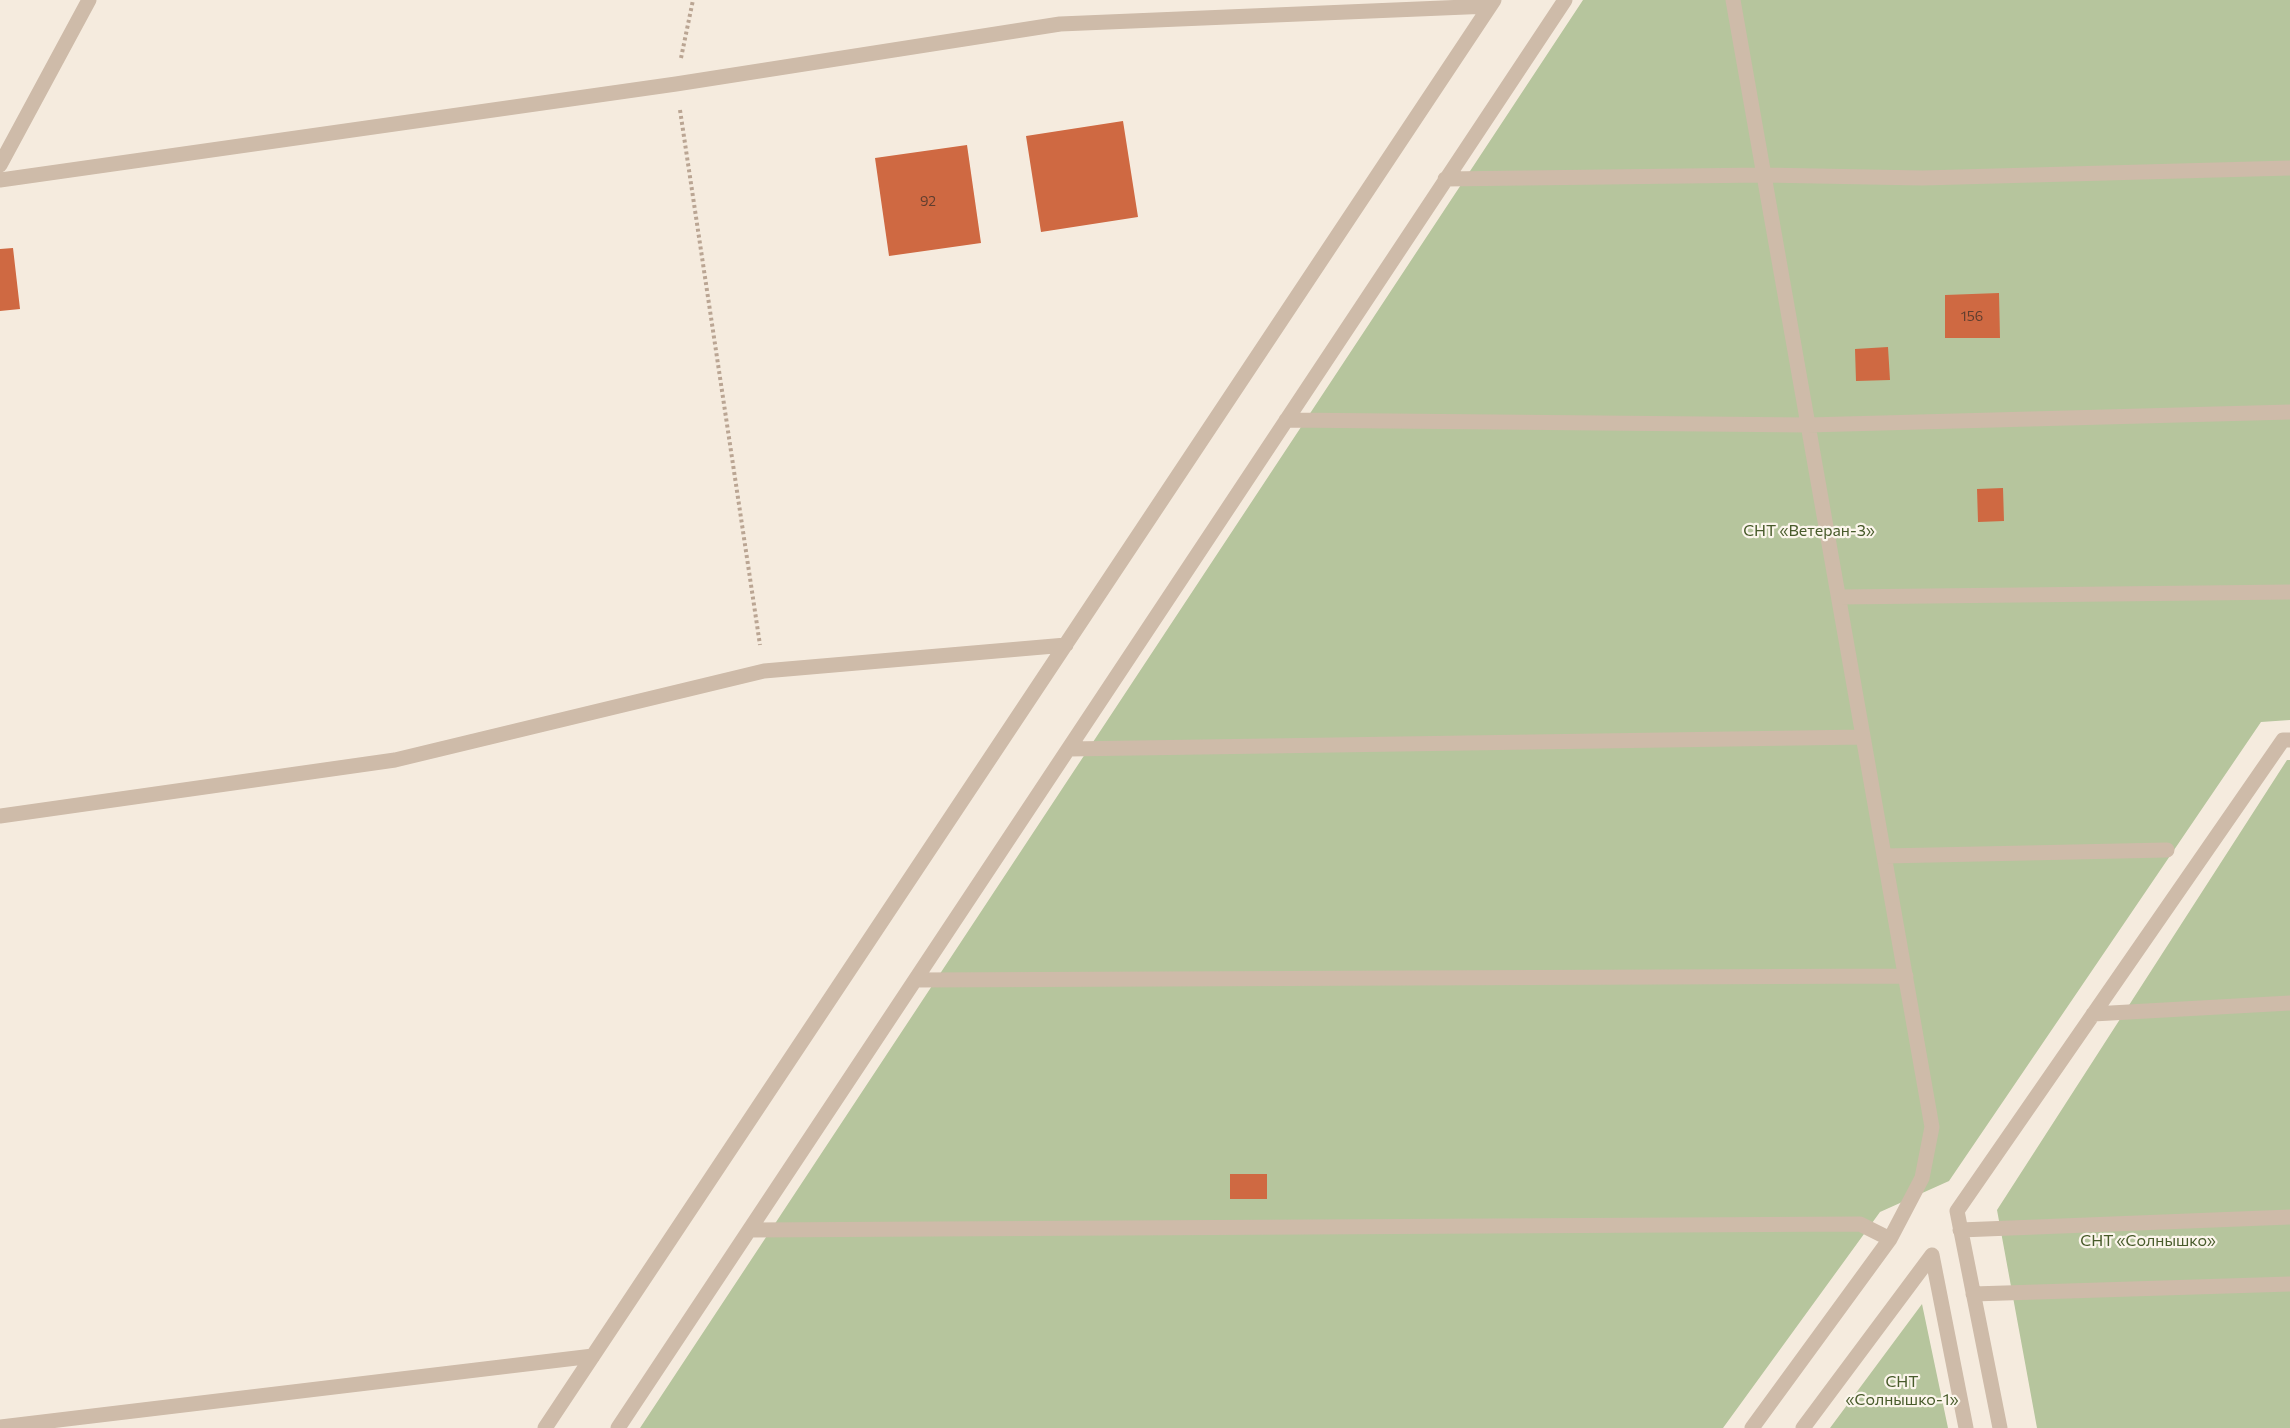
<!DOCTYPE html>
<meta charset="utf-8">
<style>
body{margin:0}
canvas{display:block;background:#f5ebde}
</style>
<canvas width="2290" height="1428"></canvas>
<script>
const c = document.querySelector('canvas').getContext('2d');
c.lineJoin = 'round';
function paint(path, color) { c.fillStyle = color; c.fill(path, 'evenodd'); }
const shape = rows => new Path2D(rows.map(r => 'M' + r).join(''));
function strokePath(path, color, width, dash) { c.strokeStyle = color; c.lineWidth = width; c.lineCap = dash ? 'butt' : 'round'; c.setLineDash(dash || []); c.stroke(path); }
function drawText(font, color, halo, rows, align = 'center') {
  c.font = font + ' Commissioner,sans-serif'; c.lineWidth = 4.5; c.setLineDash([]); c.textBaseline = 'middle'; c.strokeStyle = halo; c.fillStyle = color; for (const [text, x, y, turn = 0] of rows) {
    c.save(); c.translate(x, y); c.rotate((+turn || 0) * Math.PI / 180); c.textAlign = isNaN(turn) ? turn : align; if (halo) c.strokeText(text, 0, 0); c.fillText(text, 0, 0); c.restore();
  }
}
paint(shape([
 [1583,0,2290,0,2290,720,2261,722,1949,1181,1880,1212,1723,1428,640,1428],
 [2287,760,2290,760,2290,1428,2037,1428,1997,1210],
 [1922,1304,1948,1428,1830,1428]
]), '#b6c59d');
paint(shape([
 [1123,121,1138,217,1041,232,1026,136],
 [967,145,981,243,889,256,875,158],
 [13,248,20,309,0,311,0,249],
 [1999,293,2000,338,1945,338,1945,295],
 [1888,347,1890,380,1856,381,1855,349],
 [2003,488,2004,521,1978,522,1977,489],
 [1230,1174,1267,1174,1267,1199,1230,1199]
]), '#cf6942');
strokePath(shape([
 [681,58,693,0],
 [680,110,760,645]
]), '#baa593', 4, [3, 3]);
strokePath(shape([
 [1733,0,1932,1127,1922,1178,1890,1239,1752,1428],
 [0,165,89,0],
 [1445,179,1764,175,1922,178,2290,168],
 [0,180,676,84,1060,24,1490,6],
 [1286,420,1808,425,2290,412],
 [1839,597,2290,592],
 [1069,749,1863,737],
 [0,816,395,760,764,671,1066,645],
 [1885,856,2167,850],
 [915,980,1906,976],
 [2093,1014,2290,1003],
 [750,1230,1860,1224,1890,1239],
 [1960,1230,2290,1217],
 [1932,1255,1966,1428],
 [1973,1294,2290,1284],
 [0,1427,593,1356],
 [545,1428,1494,0],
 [618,1428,1565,0],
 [1803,1428,1932,1255],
 [2000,1428,1957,1211,2283,740,2290,740]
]), '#cebba9', 15);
drawText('14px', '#603e2f', null, [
 ["92",928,201],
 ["156",1972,316]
]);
drawText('16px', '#485b2b', '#fbf5eb', [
 ["СНТ «Ветеран-3»",1809,531],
 ["СНТ «Солнышко»",2148,1241],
 ["СНТ",1902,1382],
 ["«Солнышко-1»",1902,1400]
]);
</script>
